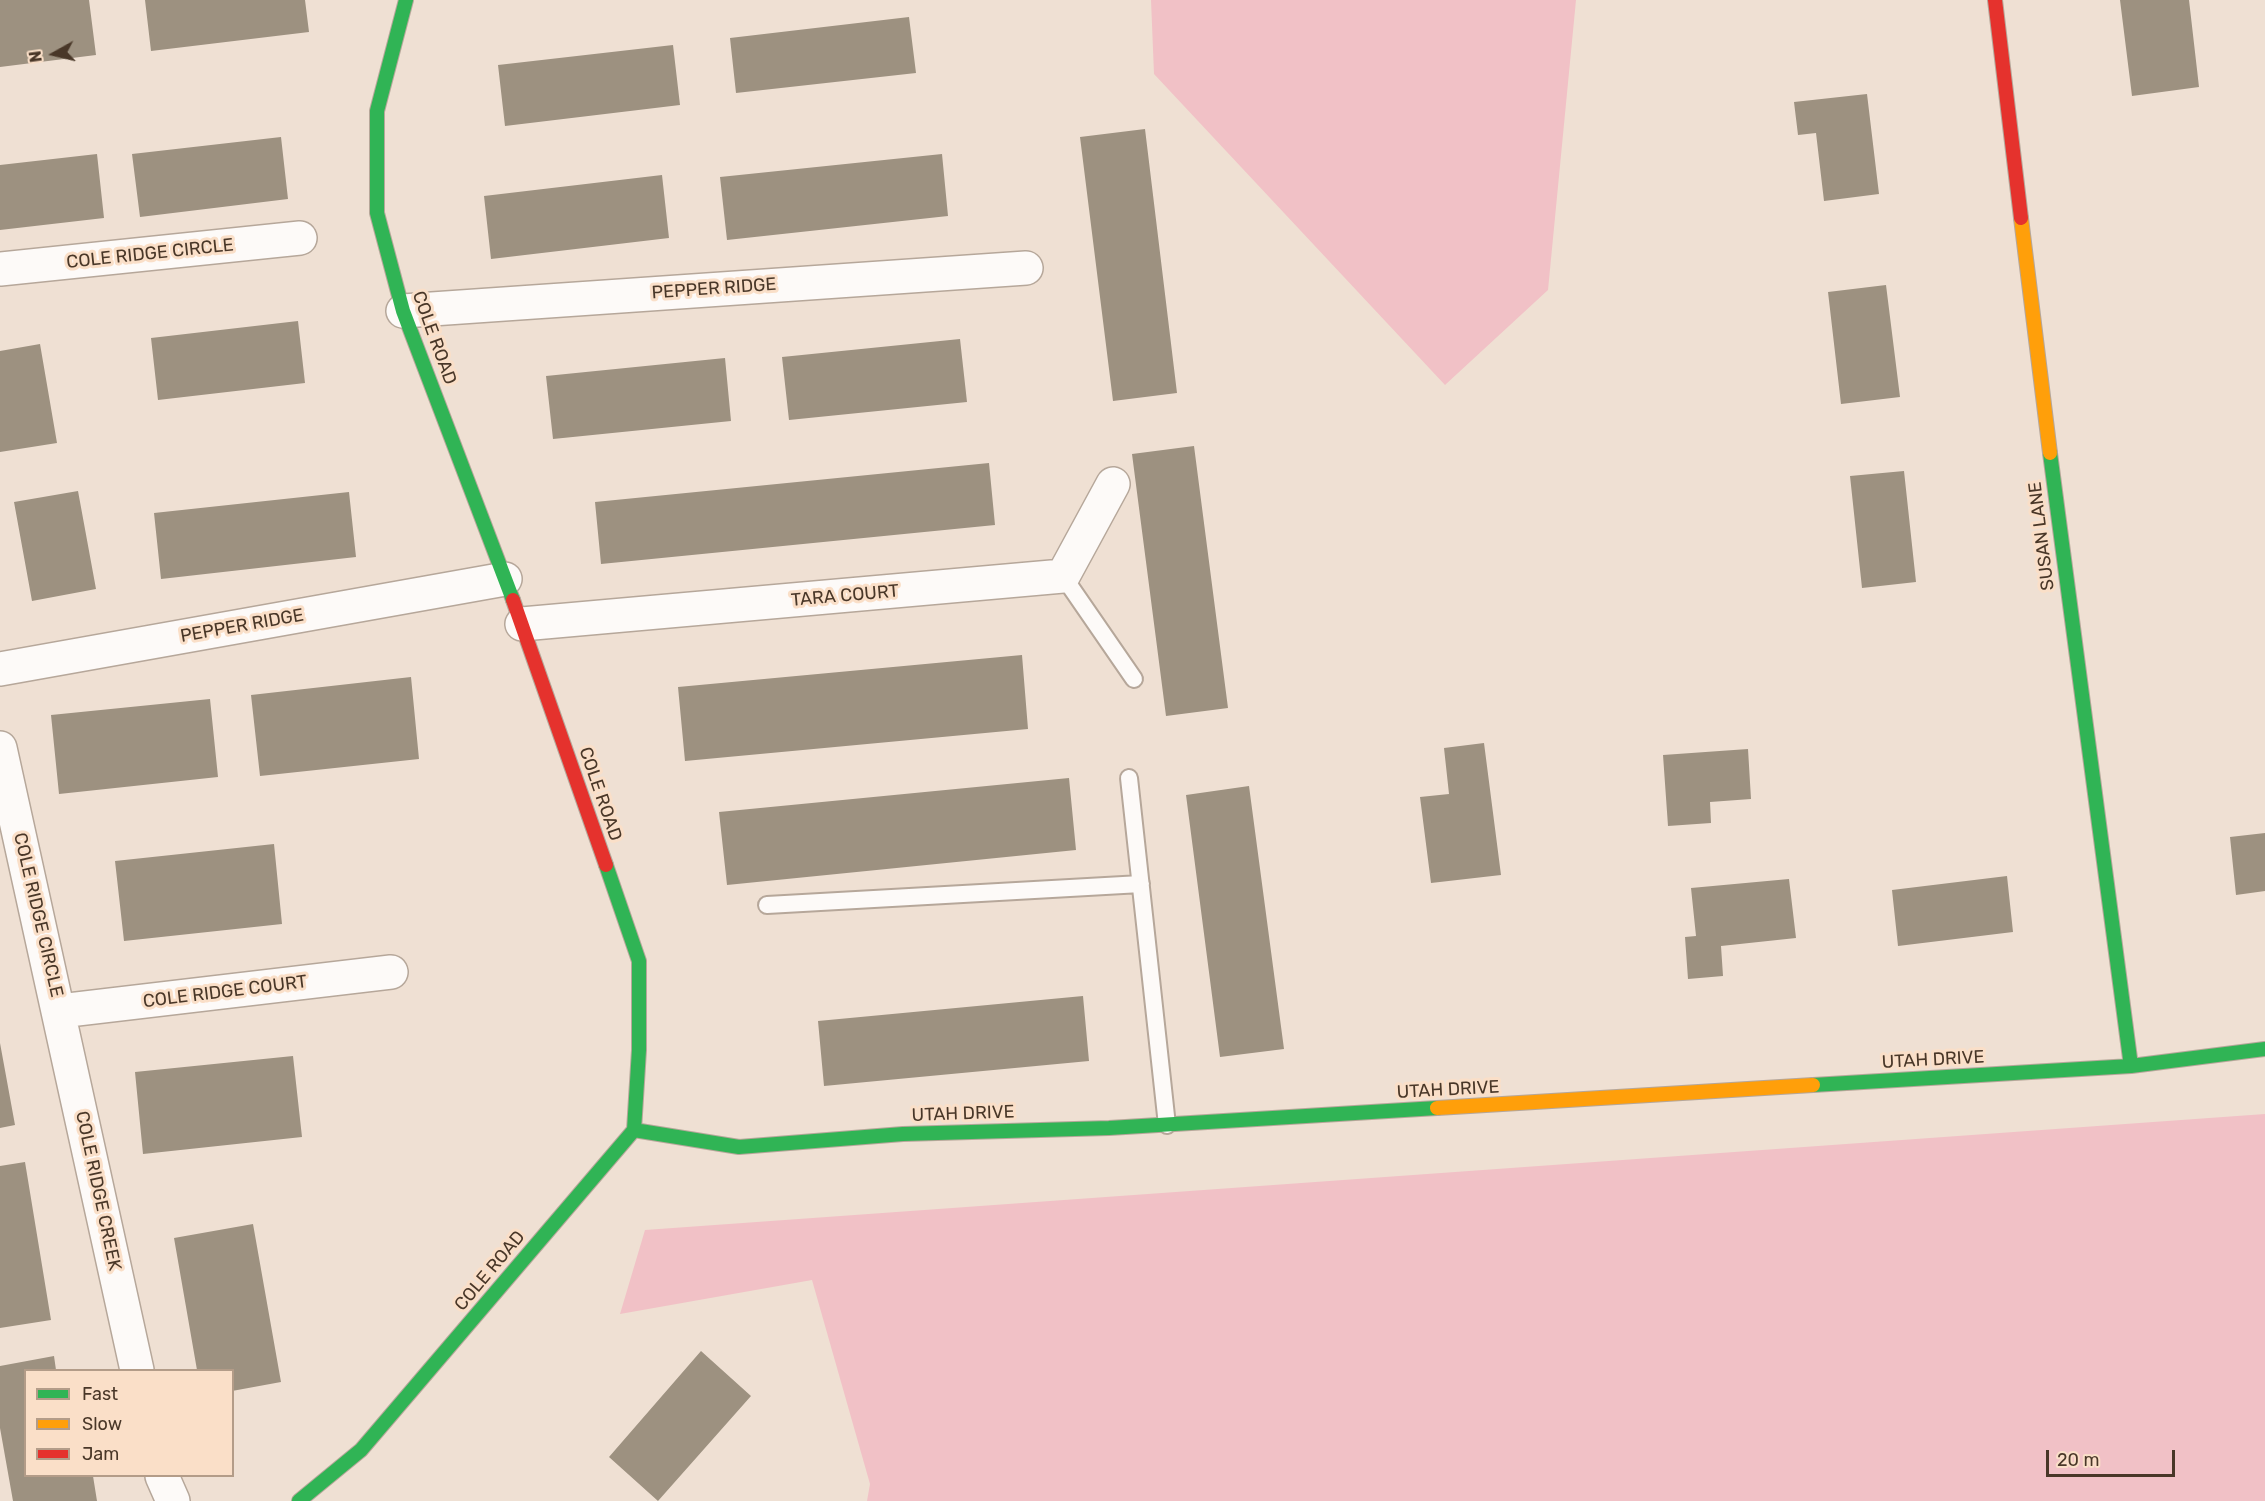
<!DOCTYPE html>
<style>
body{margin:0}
#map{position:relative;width:2265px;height:1501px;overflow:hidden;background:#efe0d3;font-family:Rubik,sans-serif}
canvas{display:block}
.legend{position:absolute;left:24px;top:1369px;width:210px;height:108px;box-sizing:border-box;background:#fadfc8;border:2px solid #b39c88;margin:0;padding:8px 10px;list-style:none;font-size:18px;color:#493728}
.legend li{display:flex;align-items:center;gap:12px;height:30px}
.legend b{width:30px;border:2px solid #b39c88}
.north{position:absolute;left:24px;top:24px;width:60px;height:60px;-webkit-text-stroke:4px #fadfc8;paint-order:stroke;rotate:262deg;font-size:16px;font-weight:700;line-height:24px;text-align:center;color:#493728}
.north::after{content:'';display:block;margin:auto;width:21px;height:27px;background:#493728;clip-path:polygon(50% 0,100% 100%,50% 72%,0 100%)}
.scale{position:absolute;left:2046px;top:1450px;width:129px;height:27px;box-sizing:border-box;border:3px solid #493728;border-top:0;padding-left:8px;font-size:18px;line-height:21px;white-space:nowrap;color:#493728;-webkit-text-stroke:4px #fadfc8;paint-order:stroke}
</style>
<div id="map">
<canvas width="2265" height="1501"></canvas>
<ul class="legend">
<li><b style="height:8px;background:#30b455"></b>Fast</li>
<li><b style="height:8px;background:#ff9f0a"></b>Slow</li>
<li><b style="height:8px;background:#e5322d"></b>Jam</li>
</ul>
<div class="north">N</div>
<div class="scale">20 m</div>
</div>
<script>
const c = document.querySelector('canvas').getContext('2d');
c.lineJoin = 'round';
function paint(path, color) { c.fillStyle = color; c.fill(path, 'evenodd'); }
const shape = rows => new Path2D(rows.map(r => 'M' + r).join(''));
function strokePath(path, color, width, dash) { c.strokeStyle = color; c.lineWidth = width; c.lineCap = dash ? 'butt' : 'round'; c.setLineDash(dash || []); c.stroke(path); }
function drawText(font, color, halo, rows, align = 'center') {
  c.font = font + ' Rubik,sans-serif'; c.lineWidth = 6; c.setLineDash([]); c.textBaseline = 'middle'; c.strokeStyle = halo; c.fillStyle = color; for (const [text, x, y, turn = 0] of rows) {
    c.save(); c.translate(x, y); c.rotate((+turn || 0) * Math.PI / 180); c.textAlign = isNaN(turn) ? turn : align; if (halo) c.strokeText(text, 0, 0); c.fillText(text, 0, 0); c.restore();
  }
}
paint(shape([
 [1151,0,1576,0,1548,290,1445,385,1154,74],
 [2265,1114,2265,1501,867,1501,870,1484,812,1280,620,1314,645,1230]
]), '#f1c1c6');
paint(shape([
 [0,0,89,0,96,55,0,67],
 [145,0,305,0,309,32,151,51],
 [2120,0,2189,0,2199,87,2132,96],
 [909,17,916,73,736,93,730,38],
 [673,45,680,105,505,126,498,65],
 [1867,94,1879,194,1824,201,1816,133,1798,135,1794,102],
 [1145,129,1177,393,1113,401,1080,137],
 [281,137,288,199,140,217,132,154],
 [97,154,104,218,0,230,0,165],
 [942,154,948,216,727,240,720,177],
 [662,175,669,238,491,259,484,196],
 [1886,285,1900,397,1841,404,1828,292],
 [298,321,305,383,158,400,151,338],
 [960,339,967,402,789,420,782,357],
 [40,344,57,443,0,452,0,351],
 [725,358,731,421,553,439,546,376],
 [1194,446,1228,708,1166,716,1132,454],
 [989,463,995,525,601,564,595,502],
 [1904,471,1916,582,1862,588,1850,476],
 [78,491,96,589,32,601,14,502],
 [349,492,356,557,161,579,154,513],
 [1022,655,1028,729,685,761,678,687],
 [411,677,419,759,260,776,251,695],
 [210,699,218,777,59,794,51,715],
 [1484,743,1501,875,1431,883,1420,797,1449,794,1444,748],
 [1748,749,1751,799,1710,802,1711,823,1668,826,1663,755],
 [1069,778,1076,850,727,885,719,812],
 [1249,786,1284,1049,1220,1057,1186,795],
 [2265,833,2265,891,2236,895,2230,837],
 [274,844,282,924,124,941,115,861],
 [2007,876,2013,932,1898,946,1892,890],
 [1789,879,1796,938,1721,946,1723,976,1688,979,1685,937,1696,936,1691,888],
 [1083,996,1089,1061,824,1086,818,1021],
 [0,1043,15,1125,0,1128],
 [293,1056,302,1137,143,1154,135,1072],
 [25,1162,51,1320,0,1328,0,1166],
 [253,1224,281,1382,232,1391,232,1370,197,1370,174,1238],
 [701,1351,751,1396,658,1501,609,1457],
 [54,1356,56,1370,26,1370,26,1476,93,1476,97,1501,13,1501,0,1428,0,1366]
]), '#9d9180');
const lane = shape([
 [1063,576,1134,679],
 [1129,778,1167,1125],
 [767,905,1141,884]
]);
const street = shape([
 [0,269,300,238],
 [403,311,1026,268],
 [522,624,1063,576,1113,484],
 [0,669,505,579],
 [0,748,137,1370],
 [60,1011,391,972],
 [162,1476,173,1501]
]);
const fast = shape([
 [406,0,377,111,377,213,403,311,513,600],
 [2050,453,2131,1066],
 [1813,1085,2131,1066,2265,1049],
 [634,1130,739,1147,903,1134,1109,1128,1437,1108],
 [299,1501,361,1450,634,1130,639,1050,639,961,606,865]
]);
const slow = shape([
 [2021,218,2050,453],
 [1437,1108,1813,1085]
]);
const jam = shape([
 [1995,0,2021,218],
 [513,600,606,865]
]);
strokePath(lane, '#b6a79a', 20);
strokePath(street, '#b6a79a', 36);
strokePath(fast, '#b6a79a', 16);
strokePath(slow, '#b6a79a', 16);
strokePath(jam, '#b6a79a', 16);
strokePath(lane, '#fdfaf8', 16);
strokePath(street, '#fdfaf8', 33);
strokePath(fast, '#30b455', 14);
strokePath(slow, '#ff9f0a', 14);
strokePath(jam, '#e5322d', 14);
drawText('18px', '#493728', '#fadfc8', [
 ["COLE RIDGE CIRCLE",150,254,-6],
 ["PEPPER RIDGE",714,289,-4],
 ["COLE ROAD",434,338,70],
 ["SUSAN LANE",2042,536,-97],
 ["TARA COURT",845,596,-5],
 ["PEPPER RIDGE",242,626,-10],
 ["COLE ROAD",600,794,71],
 ["COLE RIDGE CIRCLE",38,915,77],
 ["COLE RIDGE COURT",225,992,-7],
 ["UTAH DRIVE",1933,1060,-3],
 ["UTAH DRIVE",1448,1090,-3],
 ["UTAH DRIVE",963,1114,-2],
 ["COLE RIDGE CREEK",98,1191,78],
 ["COLE ROAD",490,1271,-50]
]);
</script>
